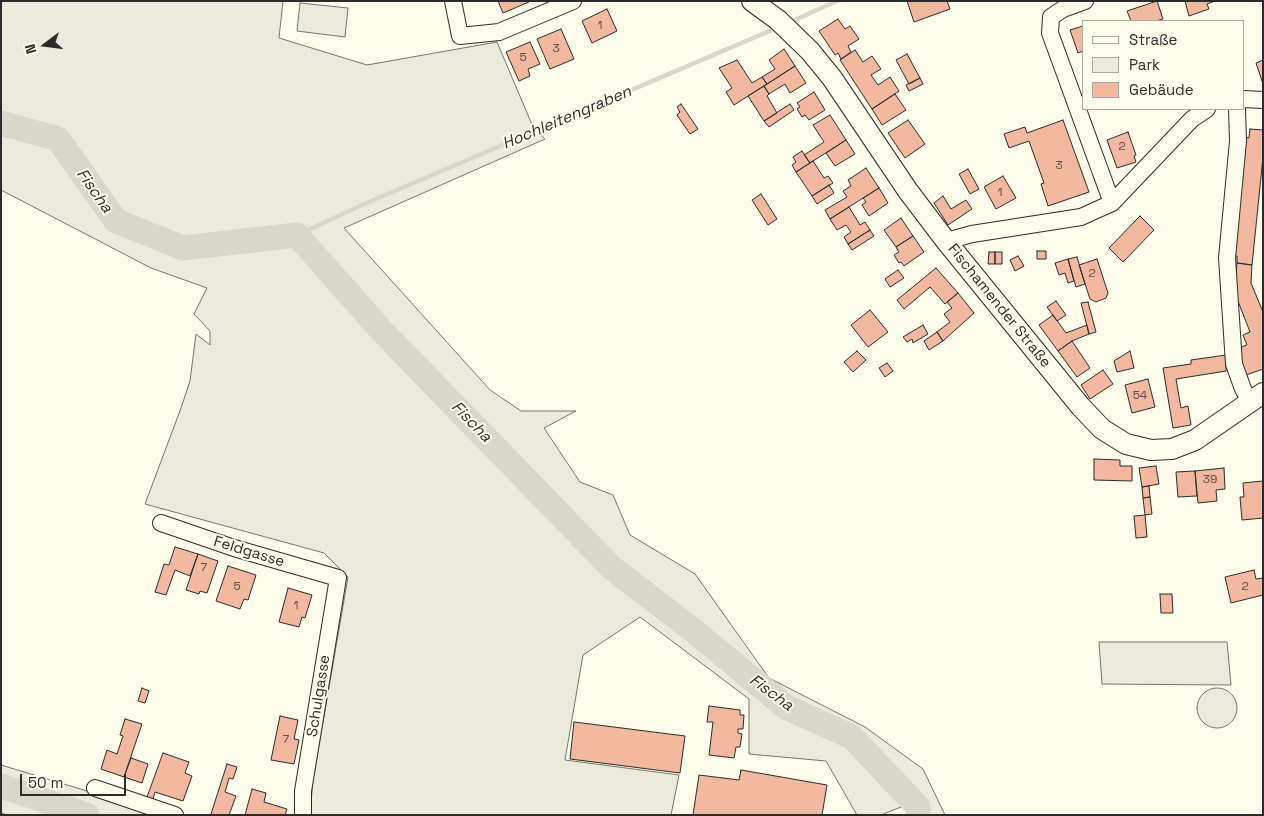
<!DOCTYPE html>
<meta charset="utf-8">
<style>
body{margin:0}
#map{position:relative;width:1264px;height:816px;overflow:hidden;background:#fdfbea;font-family:"Space Grotesk",sans-serif}
canvas{display:block}
.frame{position:absolute;inset:0;border:2px solid #2b2b2b;pointer-events:none}
.legend{position:absolute;left:1082px;top:20px;width:162px;height:90px;box-sizing:border-box;background:#fdfbea;border:1px solid #a9a89e;margin:0;padding:6px 9px;list-style:none;font-size:15px;color:#2b2b2b}
.legend li{display:flex;align-items:center;gap:10px;height:25px}
.legend b{width:25px;border:1px solid #a9a89e}
.north{position:absolute;left:20px;top:20px;width:50px;height:50px;-webkit-text-stroke:4px #fdfbea;paint-order:stroke;rotate:255deg;font-size:14px;font-weight:700;line-height:20px;text-align:center;color:#2b2b2b}
.north::after{content:'';display:block;margin:auto;width:18px;height:22px;background:#2b2b2b;clip-path:polygon(50% 0,100% 100%,50% 72%,0 100%)}
.scale{position:absolute;left:20px;top:774px;width:106px;height:22px;box-sizing:border-box;border:2px solid #2b2b2b;border-top:0;padding-left:6px;font-size:15px;line-height:18px;white-space:nowrap;color:#2b2b2b;-webkit-text-stroke:4px #fdfbea;paint-order:stroke}
</style>
<div id="map">
<canvas width="1264" height="816"></canvas>
<div class="frame"></div>
<ul class="legend">
<li><b style="height:6px;background:#fdfbea"></b>Straße</li>
<li><b style="height:14px;background:#ecebdb"></b>Park</li>
<li><b style="height:14px;background:#f2b8a0"></b>Gebäude</li>
</ul>
<div class="north">N</div>
<div class="scale">50 m</div>
</div>
<script>
const c = document.querySelector('canvas').getContext('2d');
c.lineJoin = 'round';
function paint(path, color) { c.fillStyle = color; c.fill(path, 'evenodd'); }
const shape = rows => new Path2D(rows.map(r => 'M' + r).join(''));
function strokePath(path, color, width, dash) { c.strokeStyle = color; c.lineWidth = width; c.lineCap = dash ? 'butt' : 'round'; c.setLineDash(dash || []); c.stroke(path); }
function drawText(font, color, halo, rows, align = 'center') {
  c.font = font + ' "Space Grotesk",sans-serif'; c.lineWidth = 4; c.setLineDash([]); c.textBaseline = 'middle'; c.strokeStyle = halo; c.fillStyle = color; for (const [text, x, y, turn = 0] of rows) {
    c.save(); c.translate(x, y); c.rotate((+turn || 0) * Math.PI / 180); c.textAlign = isNaN(turn) ? turn : align; if (halo) c.strokeText(text, 0, 0); c.fillText(text, 0, 0); c.restore();
  }
}
const green = shape([
 [1,1,283,1,279,38,367,65,497,42,533,127,545,139,344,228,490,390,521,411,576,411,544,428,580,482,613,495,630,535,695,574,769,678,865,727,923,769,945,815,923,815,916,795,901,807,881,815,857,815,826,761,749,754,749,699,640,617,583,655,565,760,679,775,671,815,310,815,313,780,348,577,324,553,145,504,181,408,190,381,196,334,210,345,210,331,194,314,207,288,151,268,1,190,1,1],
 [300,3,348,8,345,37,297,31,300,3],
 [1099,642,1227,642,1231,685,1102,684,1099,642],
 '1197 708a20 20 0 1 1 40 0a20 20 0 1 1-40 0Z',
 [1,765,87,791,149,815,7,815,1,813,1,765]
]);
paint(green, '#ecebdb');
strokePath(green, '#74746e', 1);
strokePath(shape([
 [788,23,837,1],
 [297,235,362,205,779,27]
]), '#d8d7c9', 4.5);
strokePath(shape([
 [1,123,58,139,116,221,183,248,297,235,381,330,612,568,694,631,786,707,852,737,918,807,918,815],
 [1,786,87,815]
]), '#d8d7c9', 25);
const building = shape([
 [498,1,528,1,529,2,503,13,498,1],
 [907,1,947,1,950,9,914,22,907,1],
 [1157,1,1163,19,1156,21,1131,21,1127,11,1157,1],
 [1185,1,1215,1,1207,4,1209,9,1189,16,1185,1],
 [607,9,617,31,592,43,582,21,607,9],
 [838,19,845,29,850,26,859,39,848,46,851,52,841,59,838,53,835,55,819,31,838,19],
 [1083,26,1083,51,1078,53,1070,30,1083,26],
 [561,29,574,59,550,69,537,39,561,29],
 [530,42,540,64,528,69,530,76,519,81,506,52,530,42],
 [784,49,795,66,767,84,762,77,775,69,769,60,784,49],
 [855,50,863,62,872,56,881,69,871,75,878,85,890,77,899,91,872,109,840,60,855,50],
 [907,54,920,78,909,84,896,60,907,54],
 [737,60,752,83,762,77,767,84,734,105,726,92,732,88,719,68,737,60],
 [1263,60,1263,84,1256,63,1263,60],
 [795,66,806,83,790,93,785,84,769,94,764,86,795,66],
 [920,78,923,84,909,91,906,85,920,78],
 [764,86,769,94,767,96,777,113,764,121,748,96,764,86],
 [814,92,825,110,809,120,805,115,802,117,797,109,800,107,797,103,814,92],
 [895,94,906,110,882,125,872,109,895,94],
 [681,104,698,129,690,134,677,115,680,112,677,107,681,104],
 [790,104,794,110,769,127,764,121,790,104],
 [830,115,846,140,810,163,804,155,824,142,813,125,830,115],
 [908,120,925,144,905,158,888,133,908,120],
 [1063,120,1089,192,1048,206,1041,184,1044,183,1029,141,1009,148,1004,134,1025,127,1027,133,1063,120],
 [1250,129,1263,130,1263,157,1252,265,1237,263,1237,256,1233,255,1245,137,1249,138,1250,129],
 [1128,132,1136,155,1134,156,1136,162,1117,168,1107,140,1128,132],
 [846,140,855,154,835,166,826,153,846,140],
 [802,151,810,163,796,172,792,165,796,162,793,157,802,151],
 [813,161,824,178,828,176,833,183,812,196,796,172,813,161],
 [866,168,879,188,830,219,825,210,847,197,843,191,851,186,848,180,866,168],
 [968,169,979,189,970,194,959,174,968,169],
 [1003,176,1016,198,996,209,984,187,1003,176],
 [829,185,834,193,817,204,812,196,829,185],
 [879,188,888,203,869,216,862,205,866,202,863,198,879,188],
 [761,194,777,219,768,225,752,200,761,194],
 [943,196,951,209,966,200,972,209,948,225,934,203,943,196],
 [849,207,860,225,865,222,870,230,848,244,844,237,851,232,846,225,837,230,830,219,849,207],
 [1140,216,1154,230,1123,262,1109,248,1140,216],
 [901,218,913,236,896,247,884,230,901,218],
 [870,230,874,236,852,250,848,244,870,230],
 [913,236,924,252,904,266,901,262,899,263,894,255,899,252,896,247,913,236],
 [1037,251,1046,251,1046,259,1037,259,1037,251],
 [989,252,995,252,995,264,988,264,989,252],
 [995,252,1002,252,1002,264,995,264,995,252],
 [1018,256,1024,266,1015,271,1010,260,1018,256],
 [1077,257,1085,284,1076,287,1068,259,1077,257],
 [1068,259,1074,281,1068,283,1065,273,1059,275,1055,263,1068,259],
 [1097,259,1108,293,1106,298,1096,302,1090,299,1079,265,1097,259],
 [1237,263,1252,265,1251,283,1263,312,1263,369,1246,375,1236,349,1247,345,1243,335,1250,332,1234,291,1237,263],
 [936,268,958,293,945,304,930,287,904,309,897,300,936,268],
 [898,270,904,278,890,287,885,279,898,270],
 [958,293,974,313,943,341,937,332,950,322,944,314,952,308,947,302,958,293],
 [1056,301,1066,315,1057,321,1047,307,1056,301],
 [1088,302,1096,332,1089,334,1081,303,1088,302],
 [870,310,888,332,868,347,851,325,870,310],
 [1053,315,1066,333,1087,325,1089,334,1072,341,1058,351,1039,325,1053,315],
 [923,325,928,334,913,343,912,339,907,342,903,337,923,325],
 [937,332,943,341,929,350,924,341,937,332],
 [1072,341,1090,368,1077,377,1058,351,1072,341],
 [857,351,866,360,853,372,844,362,857,351],
 [1130,351,1134,368,1117,372,1114,361,1130,351],
 [1226,355,1226,371,1176,379,1181,408,1188,406,1191,425,1173,428,1163,368,1191,364,1191,360,1226,355],
 [887,363,893,371,885,377,879,368,887,363],
 [1103,370,1113,384,1090,399,1081,385,1103,370],
 [1148,379,1155,407,1132,413,1125,385,1148,379],
 [1094,459,1120,460,1120,466,1132,466,1132,481,1094,480,1094,459],
 [1156,466,1159,484,1142,487,1139,468,1156,466],
 [1224,468,1225,489,1216,490,1217,501,1198,503,1195,471,1224,468],
 [1195,471,1197,496,1178,497,1176,472,1195,471],
 [1263,481,1263,518,1242,520,1240,497,1244,497,1243,483,1263,481],
 [1149,486,1150,497,1143,498,1142,487,1149,486],
 [1150,497,1152,514,1145,515,1143,498,1150,497],
 [1145,515,1147,537,1136,538,1134,516,1145,515],
 [175,547,198,554,190,576,175,570,166,595,155,592,164,564,169,565,175,547],
 [198,554,218,561,207,593,200,591,199,594,186,590,198,554],
 [228,566,256,575,248,600,244,599,240,609,216,601,228,566],
 [1254,570,1256,579,1263,578,1263,595,1231,603,1225,577,1254,570],
 [288,588,312,595,305,618,302,617,299,627,279,622,288,588],
 [1160,594,1172,594,1173,613,1161,613,1160,594],
 [142,688,149,691,145,703,138,701,142,688],
 [709,706,740,710,740,715,744,715,743,729,738,729,738,733,742,734,740,747,736,747,734,758,709,755,713,722,707,722,709,706],
 [280,716,298,720,294,739,299,740,294,764,271,760,280,716],
 [125,719,142,724,124,777,101,769,107,750,117,754,123,736,120,735,125,719],
 [574,722,685,736,680,773,570,759,574,722],
 [163,753,189,762,185,773,192,776,183,801,155,792,153,799,147,797,163,753],
 [131,758,148,764,142,783,124,777,131,758],
 [227,764,237,767,233,779,229,778,225,792,236,796,229,815,215,815,211,814,227,764],
 [741,770,827,785,822,815,693,815,699,775,739,780,741,770],
 [252,789,266,793,264,802,287,809,285,815,245,815,252,789]
]);
paint(building, '#f2b8a0');
strokePath(building, '#2b2b2b', 1);
const minor = shape([
 [453,1,460,36,499,32,573,1],
 [1085,1,1063,9,1051,17,1050,33,1112,203],
 [1243,99,1263,100],
 [1237,109,1238,141,1227,258,1234,364,1243,389,1250,402],
 [946,241,972,234,1081,217,1112,203,1192,119,1207,109],
 [161,523,234,548,338,578,303,791,303,815],
 [95,788,175,815]
]);
const major = shape([
 [752,1,778,20,810,51,832,78,908,191,946,241,1081,407,1102,429,1126,444,1151,450,1172,449,1195,440,1263,393]
]);
strokePath(minor, '#2b2b2b', 18);
strokePath(major, '#2b2b2b', 22);
strokePath(minor, '#fdfbea', 16);
strokePath(major, '#fdfbea', 20);
drawText('12px', '#5d4e48', null, [
 ["1",600,26],
 ["3",556,49],
 ["5",523,58],
 ["2",1122,147],
 ["3",1059,166],
 ["1",1000,193],
 ["2",1092,274],
 ["54",1140,396],
 ["39",1210,480],
 ["7",204,568],
 ["5",237,587],
 ["2",1245,587],
 ["1",296,606],
 ["7",286,740]
]);
drawText('15px', '#2b2b2b', '#fdfbea', [
 ["Fischamender Straße",999,306,51],
 ["Feldgasse",249,552,17],
 ["Schulgasse",319,696,-81]
]);
drawText('italic 16px', '#2b2b2b', '#fdfbea', [
 ["Hochleitengraben",567,118,-23],
 ["Fischa",94,191,55],
 ["Fischa",471,422,46],
 ["Fischa",771,693,36]
]);
</script>
